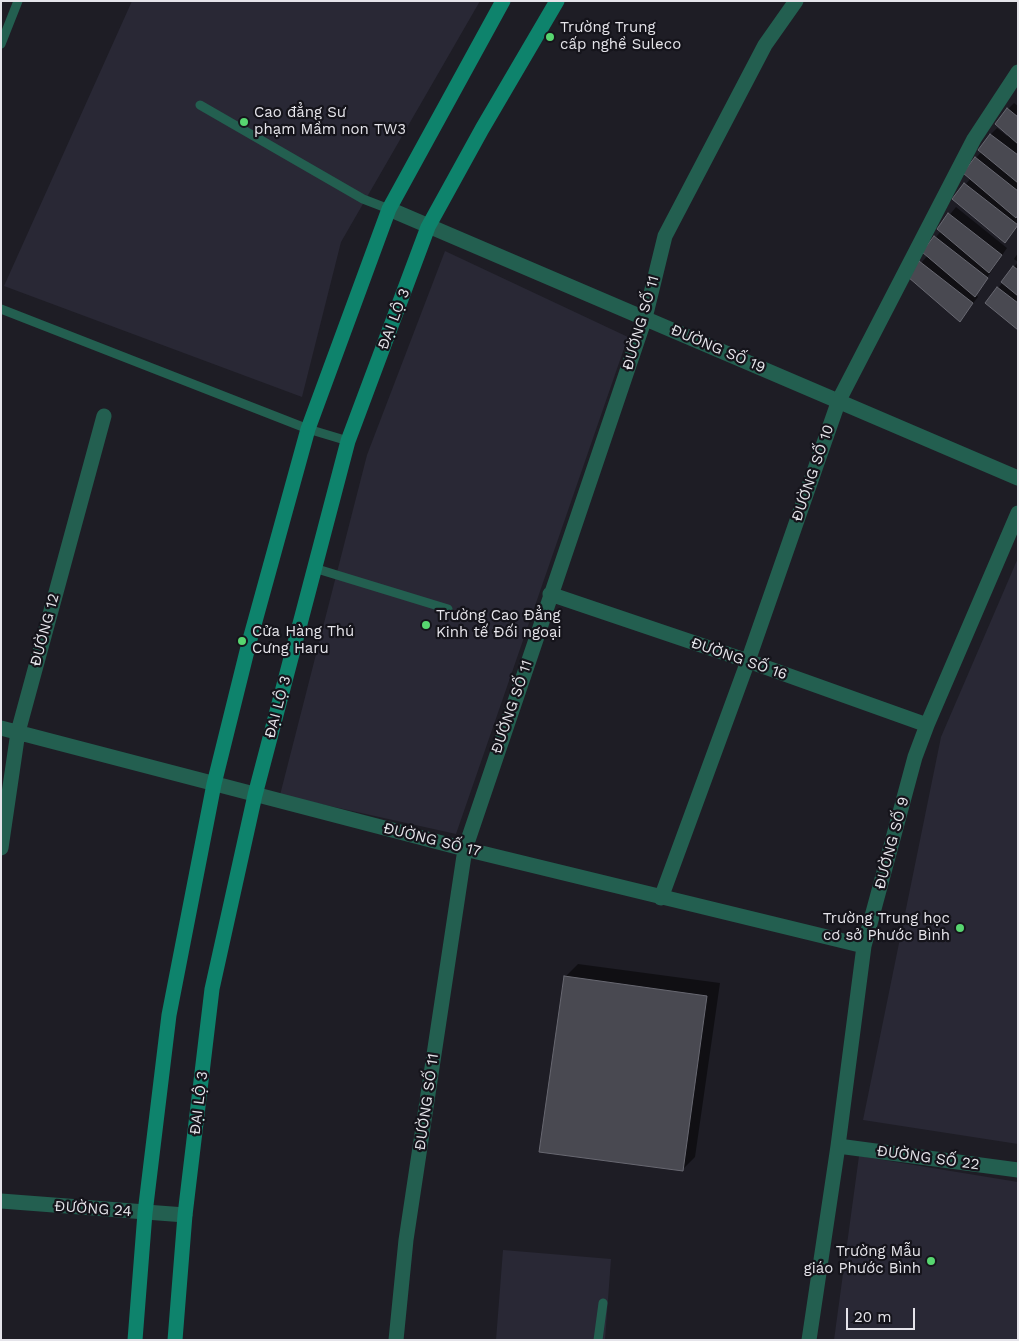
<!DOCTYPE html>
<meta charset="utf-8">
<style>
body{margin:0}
#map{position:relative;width:1019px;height:1341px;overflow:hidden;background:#1e1d25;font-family:"Work Sans",sans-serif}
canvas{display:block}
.frame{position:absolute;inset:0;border:2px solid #e5e4ea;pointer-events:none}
.scale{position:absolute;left:846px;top:1308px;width:69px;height:22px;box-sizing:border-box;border:2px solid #e5e4ea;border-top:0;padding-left:6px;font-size:15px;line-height:18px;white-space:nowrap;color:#e5e4ea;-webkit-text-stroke:4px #15141b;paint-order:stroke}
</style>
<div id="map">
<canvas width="1019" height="1341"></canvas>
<div class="frame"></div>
<div class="scale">20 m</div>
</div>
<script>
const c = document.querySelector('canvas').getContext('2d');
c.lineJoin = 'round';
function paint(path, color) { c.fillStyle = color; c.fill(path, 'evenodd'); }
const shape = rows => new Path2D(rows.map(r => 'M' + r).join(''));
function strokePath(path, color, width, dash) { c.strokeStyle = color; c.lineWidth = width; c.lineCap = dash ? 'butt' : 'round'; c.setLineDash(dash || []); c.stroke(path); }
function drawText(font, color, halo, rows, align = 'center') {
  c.font = font + ' "Work Sans",sans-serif'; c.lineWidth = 4.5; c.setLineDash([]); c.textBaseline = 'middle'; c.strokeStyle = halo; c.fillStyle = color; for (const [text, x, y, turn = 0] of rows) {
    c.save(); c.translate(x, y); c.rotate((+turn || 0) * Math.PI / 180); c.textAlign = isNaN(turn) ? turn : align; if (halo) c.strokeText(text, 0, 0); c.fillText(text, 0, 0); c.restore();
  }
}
paint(shape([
 [132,1,480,1,341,242,302,397,4,286],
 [445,251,628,337,456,834,280,795,367,455],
 [1018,558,1018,1144,863,1120,941,737],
 [859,1156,1018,1182,1018,1340,834,1340],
 [503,1250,611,1259,605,1340,496,1340]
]), '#292835');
paint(shape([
 [1014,103,1018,106,1018,226,1005,242,954,198,971,178,976,158,982,151,980,149,991,134,997,128,1007,136,1008,134,1008,109],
 [956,207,1007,248,976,294,978,297,960,320,909,277,928,255,924,252,941,231,938,229],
 [1018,253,1018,262,1014,259],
 [1018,262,1018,329,987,303],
 [578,964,720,983,695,1157,682,1170,565,977]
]), '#0007');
const building = shape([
 [1007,108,1018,117,1018,144,995,124,1007,108],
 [990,134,1018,155,1018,183,978,150,990,134],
 [975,157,1018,191,1018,215,1016,218,963,173,975,157],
 [964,183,1018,225,1005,243,952,199,964,183],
 [948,213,1002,255,989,273,937,229,948,213],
 [934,236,988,278,975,297,922,252,934,236],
 [919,261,973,303,960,322,908,277,919,261],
 [1013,266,1018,270,1018,296,1001,282,1013,266],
 [997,287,1018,303,1018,330,985,303,997,287],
 [564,976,707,996,683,1171,539,1152,564,976]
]);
paint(building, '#494951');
strokePath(building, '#686871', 1);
strokePath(shape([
 [1,44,18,1],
 [200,105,363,199,389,209],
 [1,309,308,429,348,441],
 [314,568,448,609],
 [598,1340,603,1303]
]), '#235f50', 9);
strokePath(shape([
 [389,209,1018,478],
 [550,594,748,661,927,725],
 [1,728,465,849,864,946],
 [1,848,18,732,104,416],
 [661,898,748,661,839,400,974,139,1018,72],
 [838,1146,1018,1170],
 [1,1201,185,1215],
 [396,1340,406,1240,465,849,645,318,665,236,765,45,796,1],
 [809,1340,838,1146,864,946,915,757,927,725,1018,513]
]), '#235f50', 15);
strokePath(shape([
 [135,1340,145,1213,169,1015,214,784,249,643,308,429,389,209,503,1],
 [175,1340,185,1215,212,989,255,795,348,441,428,227,482,129,557,1]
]), '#0e836c', 15);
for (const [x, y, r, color] of [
 [550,37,5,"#57d670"],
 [244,122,5,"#57d670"],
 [426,625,5,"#57d670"],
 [242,641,5,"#57d670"],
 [960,928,5,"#57d670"],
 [931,1261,5,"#57d670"]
]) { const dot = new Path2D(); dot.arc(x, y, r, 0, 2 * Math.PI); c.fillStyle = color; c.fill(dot); strokePath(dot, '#15141b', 2); }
drawText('15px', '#e5e4ea', '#15141b', [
 ["Trường Trung",560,28],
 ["cấp nghề Suleco",560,45],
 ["Cao đẳng Sư",254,113],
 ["phạm Mầm non TW3",254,130],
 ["Trường Cao Đẳng",436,616],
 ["Kinh tế Đối ngoại",436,633],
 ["Cửa Hàng Thú",252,632],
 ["Cưng Haru",252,649],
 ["Trường Trung học",950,919,"right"],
 ["cơ sở Phước Bình",950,936,"right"],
 ["Trường Mẫu",921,1252,"right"],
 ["giáo Phước Bình",921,1269,"right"]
], 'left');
drawText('15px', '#e5e4ea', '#15141b', [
 ["ĐẠI LỘ 3",394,319,-69],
 ["ĐƯỜNG SỐ 11",641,323,-74],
 ["ĐƯỜNG SỐ 19",718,349,23],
 ["ĐƯỜNG SỐ 10",813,473,-71],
 ["ĐƯỜNG 12",45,630,-75],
 ["ĐƯỜNG SỐ 16",739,659,19],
 ["ĐẠI LỘ 3",278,707,-75],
 ["ĐƯỜNG SỐ 11",512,707,-71],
 ["ĐƯỜNG SỐ 17",432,840,14],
 ["ĐƯỜNG SỐ 9",892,843,-75],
 ["ĐƯỜNG SỐ 11",427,1102,-82],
 ["ĐẠI LỘ 3",199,1103,-83],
 ["ĐƯỜNG SỐ 22",928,1158,8],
 ["ĐƯỜNG 24",93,1209,4]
]);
</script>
